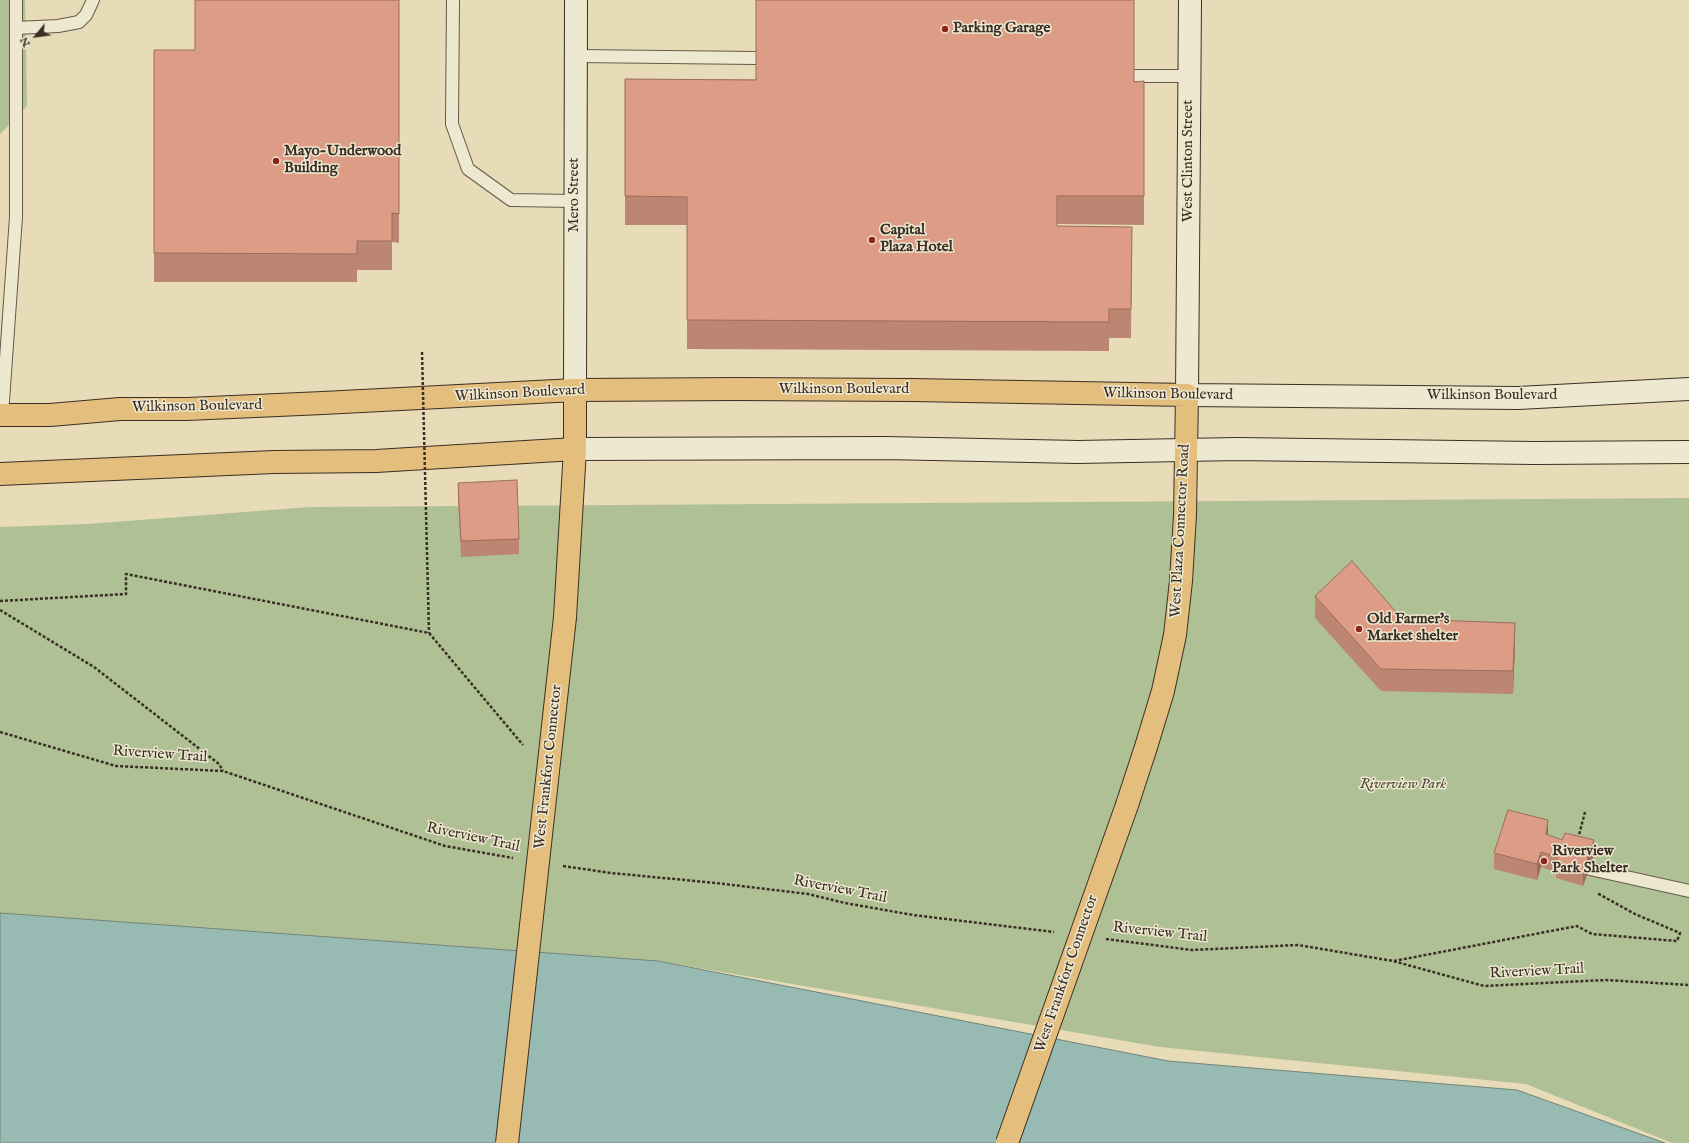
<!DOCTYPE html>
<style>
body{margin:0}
#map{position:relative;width:1689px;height:1143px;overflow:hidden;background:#e7dbb8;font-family:"IM FELL English",serif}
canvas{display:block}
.north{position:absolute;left:16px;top:16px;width:40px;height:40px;-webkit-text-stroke:3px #efe8d1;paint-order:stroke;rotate:241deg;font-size:11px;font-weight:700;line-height:16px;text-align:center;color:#3a2f25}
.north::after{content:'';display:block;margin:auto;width:14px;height:18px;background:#3a2f25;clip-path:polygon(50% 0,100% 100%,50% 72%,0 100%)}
</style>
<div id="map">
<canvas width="1689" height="1143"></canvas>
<div class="north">N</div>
</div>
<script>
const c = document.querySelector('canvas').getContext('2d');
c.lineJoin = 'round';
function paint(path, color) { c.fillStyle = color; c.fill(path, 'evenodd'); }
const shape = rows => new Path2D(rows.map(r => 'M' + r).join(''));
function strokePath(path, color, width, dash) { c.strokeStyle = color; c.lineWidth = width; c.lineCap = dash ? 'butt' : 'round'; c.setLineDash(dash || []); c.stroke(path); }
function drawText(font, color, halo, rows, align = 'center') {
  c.font = font + ' "IM FELL English",serif'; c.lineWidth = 3; c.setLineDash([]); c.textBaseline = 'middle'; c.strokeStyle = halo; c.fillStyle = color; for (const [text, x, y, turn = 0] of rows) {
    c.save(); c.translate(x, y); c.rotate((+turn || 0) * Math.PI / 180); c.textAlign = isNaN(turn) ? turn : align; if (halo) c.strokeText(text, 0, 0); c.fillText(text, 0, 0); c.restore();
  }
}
paint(shape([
 [0,0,25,0,27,106,0,134],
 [1689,498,1689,1143,1672,1143,1526,1084,1160,1047,658,961,0,913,0,527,88,524,310,507]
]), '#afc194');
const water = shape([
 [0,913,658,961,1168,1061,1517,1090,1665,1143,0,1143,0,913]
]);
paint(water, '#97bbb2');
strokePath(water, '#72837a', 1);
const lane = shape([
 [453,0,452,124,468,169,511,200,575,201],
 [16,28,58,26,79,22,86,15,93,0],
 [576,56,756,58],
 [1133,76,1190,76],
 [2,415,16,217,16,0],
 [1590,869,1689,891]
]);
const secondary = shape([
 [1190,0,1187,395,1518,398,1689,389],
 [575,390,576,0],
 [575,449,885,448,1078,452,1237,449,1534,453,1689,452]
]);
const highway = shape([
 [0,415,50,415,120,409,187,409,323,403,575,390,736,389,912,390,1187,395,1185,515,1181,581,1175,635,1163,691,1146,747,1127,805],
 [0,474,274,462,376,461,575,449],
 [565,617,575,449,575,390]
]);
strokePath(lane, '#655a4a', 14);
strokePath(secondary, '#3a2f25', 24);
strokePath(highway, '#3a2f25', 24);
strokePath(shape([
 [0,601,126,594,126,574,429,633,523,745],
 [0,610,94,667,219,764,223,771],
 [0,732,116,766,223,771,445,846,513,858],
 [1578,839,1585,812],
 [563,866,611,873,716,883,808,894,845,903,913,915,1054,932],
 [1106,939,1192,950,1298,945,1393,961,1484,986,1606,980,1689,985],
 [1394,961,1577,926,1592,934,1677,941,1680,933,1635,914,1597,893]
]), '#3a2f25', 2.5, [3, 2]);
strokePath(lane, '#efe8d1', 12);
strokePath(secondary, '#efe8d1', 22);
strokePath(highway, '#e4be7c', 22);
const highwayBridge = shape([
 [507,1143,565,617],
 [1007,1143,1127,805]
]);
strokePath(highwayBridge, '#3a2f25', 24, []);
strokePath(shape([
 [422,352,429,633]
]), '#3a2f25', 2.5, [3, 2]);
strokePath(highwayBridge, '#e4be7c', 22);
paint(shape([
 [399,0,399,243,392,242,392,270,357,270,357,282,154,282,154,50,195,50],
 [625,79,1144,81,1144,225,1057,224,1057,226,1132,227,1131,338,1109,338,1109,351,687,349,687,225,625,225],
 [458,483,519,539,519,554,461,557,458,498],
 [1315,596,1402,619,1515,646,1513,694,1381,691,1315,618],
 [1548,835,1594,855,1583,886,1556,878,1556,872,1541,867,1537,880,1494,869,1494,853]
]), '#bd8672');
paint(shape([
 [1515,623,1515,646,1513,694,1513,671],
 [1548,820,1548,835,1546,834],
 [1594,840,1594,855,1583,886,1583,871],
 [1541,852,1541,867,1537,880,1537,864]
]), '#9a6d5d');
const building = shape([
 [195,0,399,0,399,214,392,213,392,241,357,241,357,254,154,253,154,50,195,50,195,0],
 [756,0,1134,0,1134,82,1144,81,1144,196,1057,196,1057,226,1132,227,1131,309,1109,309,1109,322,687,320,687,197,625,196,625,79,756,80,756,0],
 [517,480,519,539,461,541,458,483,517,480],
 [1352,561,1402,619,1515,623,1513,671,1381,669,1315,596,1352,561],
 [1508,810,1548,820,1546,834,1562,840,1565,833,1594,840,1583,871,1556,862,1558,857,1541,852,1537,864,1494,853,1508,810]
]);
paint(building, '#dc9c85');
strokePath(building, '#9a6d5d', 1);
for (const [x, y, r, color] of [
 [945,29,4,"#8f2418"],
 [276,161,4,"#8f2418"],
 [872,240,4,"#8f2418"],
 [1359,629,4,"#8f2418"],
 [1544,861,4,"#8f2418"]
]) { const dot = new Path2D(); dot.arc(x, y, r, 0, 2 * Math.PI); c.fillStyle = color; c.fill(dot); strokePath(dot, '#efe8d1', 1.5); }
drawText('bold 15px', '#3a2f25', '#efe8d1', [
 ["Parking Garage",953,29],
 ["Mayo-Underwood",284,152],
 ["Building",284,169],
 ["Capital",880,231],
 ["Plaza Hotel",880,248],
 ["Old Farmer's",1367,620],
 ["Market shelter",1367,637],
 ["Riverview",1552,852],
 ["Park Shelter",1552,869]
], 'left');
drawText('15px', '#3a2f25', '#efe8d1', [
 ["West Clinton Street",1189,161,-90],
 ["Mero Street",575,195,-90],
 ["Wilkinson Boulevard",844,390],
 ["Wilkinson Boulevard",520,394,-3],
 ["Wilkinson Boulevard",1168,395,1],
 ["Wilkinson Boulevard",1492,396],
 ["Wilkinson Boulevard",197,407,-1],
 ["West Plaza Connector Road",1181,531,-87],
 ["Riverview Trail",160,755,4],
 ["West Frankfort Connector",549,767,-84],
 ["Riverview Trail",473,838,12],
 ["Riverview Trail",840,890,11],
 ["Riverview Trail",1160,933,6],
 ["Riverview Trail",1537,972,-3],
 ["West Frankfort Connector",1067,974,-71]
]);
drawText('italic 15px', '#514c3b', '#efe8d1', [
 ["Riverview Park",1403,785]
]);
</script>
